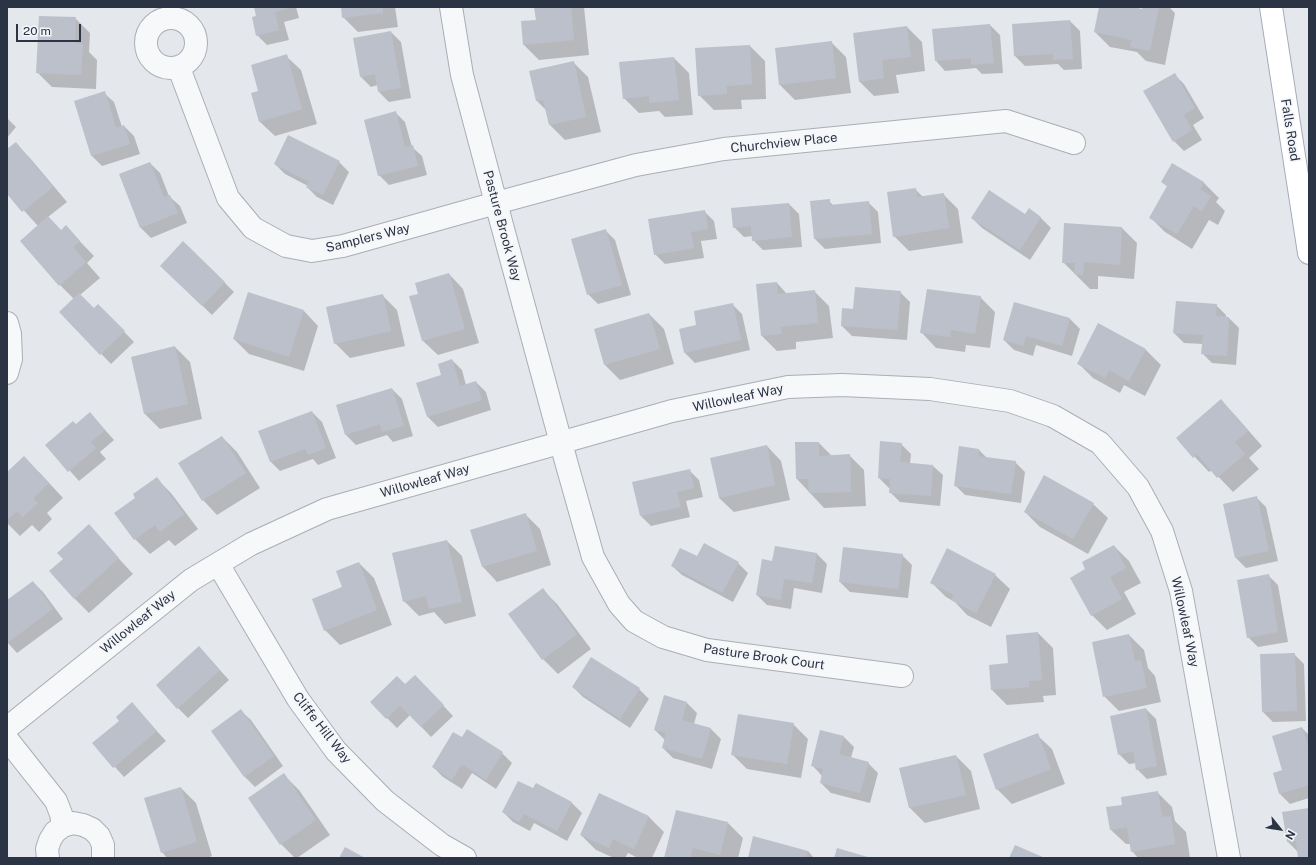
<!DOCTYPE html>
<style>
body{margin:0}
#map{position:relative;width:1316px;height:865px;overflow:hidden;background:#e4e7ec;font-family:"Public Sans",sans-serif}
canvas{display:block}
.frame{position:absolute;inset:0;border:8px solid #2b3445;pointer-events:none}
.north{position:absolute;left:1260px;top:809px;width:40px;height:40px;-webkit-text-stroke:3px #f4f6f9;paint-order:stroke;rotate:120deg;font-size:11px;font-weight:700;line-height:16px;text-align:center;color:#2b3445}
.north::after{content:'';display:block;margin:auto;width:14px;height:18px;background:#2b3445;clip-path:polygon(50% 0,100% 100%,50% 72%,0 100%)}
.scale{position:absolute;left:16px;top:24px;width:65px;height:18px;box-sizing:border-box;border:2px solid #2b3445;border-top:0;padding-left:5px;font-size:12px;line-height:14px;white-space:nowrap;color:#2b3445;-webkit-text-stroke:3px #f4f6f9;paint-order:stroke}
</style>
<div id="map">
<canvas width="1316" height="865"></canvas>
<div class="frame"></div>
<div class="north">N</div>
<div class="scale">20 m</div>
</div>
<script>
const c = document.querySelector('canvas').getContext('2d');
c.lineJoin = 'round';
function paint(path, color) { c.fillStyle = color; c.fill(path, 'evenodd'); }
const shape = rows => new Path2D(rows.map(r => 'M' + r).join(''));
function strokePath(path, color, width, dash) { c.strokeStyle = color; c.lineWidth = width; c.lineCap = dash ? 'butt' : 'round'; c.setLineDash(dash || []); c.stroke(path); }
function drawText(font, color, halo, rows, align = 'center') {
  c.font = font + ' "Public Sans",sans-serif'; c.lineWidth = 3.5; c.setLineDash([]); c.textBaseline = 'middle'; c.strokeStyle = halo; c.fillStyle = color; for (const [text, x, y, turn = 0] of rows) {
    c.save(); c.translate(x, y); c.rotate((+turn || 0) * Math.PI / 180); c.textAlign = isNaN(turn) ? turn : align; if (halo) c.strokeText(text, 0, 0); c.fillText(text, 0, 0); c.restore();
  }
}
paint(shape([
 [255,7,296,7,299,18,284,22,289,40,267,45,257,35,257,17],
 [342,7,395,7,398,27,358,32,343,17],
 [535,7,584,7,589,55,539,60,524,45,522,22,537,21],
 [1100,7,1128,7,1143,10,1144,7,1169,7,1175,13,1165,65,1146,61,1137,52,1110,47,1095,32],
 [75,18,90,33,89,52,97,60,96,89,52,87,37,72],
 [1070,21,1080,31,1082,69,1064,70,1058,64,1025,66,1015,56],
 [990,25,1000,35,1003,73,982,74,976,68,945,71,936,61],
 [907,27,922,42,925,71,896,75,899,93,874,96,859,81],
 [391,32,401,42,411,98,389,102,379,92,378,85,371,87,361,77],
 [831,42,846,57,851,93,795,100,780,85],
 [750,46,765,61,766,99,741,100,742,109,714,110,699,95],
 [286,56,301,70,317,124,275,136,260,122,259,91],
 [674,58,689,73,693,115,665,117,659,111,639,113,624,98,620,63],
 [573,62,588,77,601,132,565,140,550,125,547,111,537,101,530,72],
 [1174,74,1184,84,1204,118,1193,125,1202,140,1184,151,1174,141],
 [104,93,114,102,122,127,124,126,134,136,140,154,102,166,92,156,75,102],
 [395,112,405,122,412,147,422,156,427,175,389,185,379,175],
 [7,118,16,127,7,138],
 [15,143,30,158,67,202,48,217,61,231,66,227,94,256,87,263,100,278,80,295,94,309,98,305,134,342,111,364,61,312,74,299,60,285,22,241,38,226,7,192,7,150],
 [339,162,349,172,333,205,317,197,307,187,308,186,285,174,275,164],
 [150,163,160,173,169,196,180,206,187,223,151,238,141,228,120,175],
 [1173,164,1204,183,1219,198,1216,202,1225,211,1218,225,1209,220,1192,249,1165,232,1150,217,1168,187,1162,182],
 [915,189,923,197,943,194,958,209,963,243,909,251,894,236],
 [829,201,834,206,868,202,878,212,881,243,825,249,815,239],
 [789,204,799,214,802,247,763,250,753,240,753,236,744,237,734,227],
 [1029,210,1041,218,1051,228,1030,260,982,228,972,218,1026,215],
 [704,211,714,221,717,239,701,241,704,258,665,264,655,254],
 [1122,228,1137,243,1134,279,1098,276,1098,289,1090,289,1063,262],
 [605,230,615,240,631,295,598,304,588,294],
 [161,266,224,282,234,292,212,315],
 [449,274,463,289,479,343,438,355,423,341,420,294],
 [777,283,787,294,814,291,829,306,833,338,796,342,796,349,777,351,762,336],
 [900,292,910,302,907,340,852,336,842,326,854,310],
 [382,295,397,310,405,346,350,358,335,343],
 [980,297,995,312,990,348,966,345,965,352,936,348,922,333],
 [1015,303,1070,319,1080,329,1072,356,1036,345,1033,356,1014,350,1004,340],
 [732,304,742,314,750,350,695,363,685,353,698,326],
 [1216,305,1226,315,1226,318,1229,318,1239,328,1236,365,1212,363,1202,353,1203,344,1184,343,1174,333],
 [304,311,318,326,304,371,249,354,234,339],
 [649,314,664,329,674,364,620,380,605,365],
 [1098,325,1146,350,1161,365,1145,396,1124,385,1120,393,1093,378,1078,363],
 [175,347,190,362,202,419,160,429,145,414,132,357],
 [452,360,462,370,466,385,476,382,486,392,491,410,438,427,428,417,442,375],
 [392,389,402,399,413,436,393,442,387,435,356,445,346,435],
 [1221,401,1235,415,1262,446,1249,458,1259,469,1233,492,1212,470,1209,472,1177,438],
 [312,412,322,422,336,458,318,465,313,459,280,471,270,461],
 [90,413,114,440,100,452,106,459,79,481,47,445,76,425],
 [222,437,237,452,260,488,217,515,203,500],
 [796,443,819,443,832,456,849,455,864,470,866,506,824,508,797,479],
 [901,444,911,454,910,464,933,466,943,475,940,506,900,502,890,492,891,488,889,488,879,478],
 [767,446,781,461,790,500,734,512,719,498],
 [960,447,979,450,987,458,1015,462,1025,472,1021,503,965,495,955,485],
 [689,470,699,480,703,497,686,501,690,517,651,526,641,516,633,483],
 [39,472,63,498,47,513,52,519,39,532,32,525,20,536,7,523,7,473],
 [156,478,171,493,198,529,175,546,169,540,150,554,135,539,116,513,137,498],
 [1256,497,1266,507,1278,561,1246,568,1236,558,1225,505],
 [1093,504,1108,518,1088,554,1040,527,1025,512],
 [525,514,540,529,551,565,497,582,483,567,472,531],
 [89,526,133,574,89,613,74,598,64,559],
 [447,541,462,556,476,616,445,624,434,612,419,616,404,601],
 [1114,546,1129,561,1141,583,1124,592,1136,614,1107,630,1092,615,1087,570],
 [817,554,827,564,822,593,794,588,791,609,767,605,757,595,773,562],
 [902,555,912,565,908,598,850,592,840,582],
 [697,558,738,563,748,573,733,602,682,575,672,566],
 [359,563,374,578,392,625,340,645,325,630,343,588],
 [995,575,1010,589,991,627,967,615,955,602,946,597,931,582],
 [1268,575,1278,585,1288,642,1258,647,1248,637],
 [33,582,43,592,63,619,17,653,7,642,7,601],
 [542,589,557,604,591,649,558,674,543,659],
 [1038,633,1053,648,1056,695,1043,696,1044,702,1007,705,992,690,1009,664],
 [1129,635,1144,650,1148,668,1155,676,1161,702,1119,711,1104,696],
 [1294,654,1304,664,1306,721,1273,722,1263,712],
 [209,658,229,680,188,718,178,708],
 [405,685,425,686,453,716,431,737,410,715,397,728,371,702],
 [573,687,639,689,649,699,630,728,583,697],
 [687,703,697,713,694,724,711,729,721,739,712,769,673,758,663,748,665,740,655,730],
 [132,704,166,741,124,777,94,744,121,721],
 [1146,709,1156,719,1167,775,1147,779,1137,769,1136,763,1129,764,1119,754],
 [241,711,251,720,283,766,255,787,245,777,212,731],
 [793,724,808,739,801,778,747,769,732,754],
 [1302,728,1309,735,1309,798,1290,804,1280,794,1274,774,1283,771],
 [1037,735,1052,749,1065,784,1012,804,997,789],
 [844,737,854,747,851,758,868,763,878,773,870,803,831,793,821,783,822,776,812,765],
 [463,739,502,753,512,763,496,789,472,773,462,789,443,777,433,767],
 [956,756,971,771,980,809,925,823,910,808,901,769],
 [284,775,299,790,330,835,297,858,295,858,281,844],
 [536,784,572,803,582,813,567,841,534,823,530,831,513,822,503,812,534,790],
 [181,788,196,803,212,856,207,858,167,858,162,852],
 [1157,792,1172,807,1175,821,1186,832,1190,858,1138,858,1132,851,1131,844,1126,844,1111,830,1124,806],
 [599,795,649,817,664,832,652,858,638,858,628,853,625,858,614,858,596,850,581,835],
 [1309,809,1309,858,1299,858,1298,852,1288,842],
 [728,823,743,838,738,858,665,858],
 [808,851,814,858,749,858]
]), '#0003');
paint(shape([
 [254,7,289,7,289,8,275,12,279,30,256,36,252,17,256,16],
 [341,7,383,7,383,13,342,18],
 [534,7,571,7,574,40,523,45,521,21,536,20],
 [1099,7,1133,7,1142,9,1143,7,1159,7,1150,51,1130,47,1132,40,1094,32],
 [39,16,76,17,75,43,83,44,81,75,36,73],
 [1070,20,1073,59,1053,60,1053,54,1014,56,1012,24],
 [990,24,994,63,971,65,971,58,935,61,932,29],
 [907,26,911,57,882,60,884,78,859,82,853,33],
 [391,31,401,88,378,92,375,74,360,77,353,38],
 [832,41,836,78,779,85,775,48],
 [750,45,752,84,727,86,727,94,698,96,695,48],
 [287,54,302,109,259,122,251,93,258,91,251,65],
 [674,57,679,100,649,103,649,96,623,99,619,62],
 [574,61,586,117,549,125,543,100,536,101,529,71],
 [1175,73,1195,108,1184,115,1192,130,1173,142,1143,91],
 [105,91,116,128,124,125,130,144,91,156,74,101],
 [396,111,405,147,413,145,418,166,378,176,364,120],
 [288,135,340,161,323,195,306,187,309,182,274,164],
 [16,142,53,187,22,212,7,194,7,149],
 [150,162,164,197,170,195,178,213,140,228,119,174],
 [1172,163,1204,182,1200,189,1211,196,1202,211,1194,206,1177,234,1149,218,1167,186,1161,182],
 [916,188,917,197,944,193,949,228,893,237,887,192],
 [989,190,1025,214,1029,208,1041,217,1020,250,971,218],
 [830,199,830,205,869,201,872,234,814,239,810,201],
 [789,203,792,237,752,241,751,226,733,228,731,208],
 [705,210,708,229,691,232,694,248,654,255,648,219],
 [48,216,61,230,66,225,80,241,73,247,86,262,59,286,20,241],
 [1064,223,1122,227,1120,265,1084,262,1083,275,1074,274,1075,263,1062,263],
 [606,229,622,285,587,295,571,239],
 [183,241,225,282,202,306,160,266],
 [449,273,465,329,422,341,409,296,418,294,415,283],
 [777,282,778,294,815,290,818,323,781,327,782,334,761,336,756,284],
 [855,287,901,291,897,330,841,326,842,308,853,309],
 [927,289,981,296,975,334,951,330,950,337,920,333],
 [248,292,304,310,289,357,233,339],
 [79,293,94,308,98,304,125,331,100,355,59,312],
 [383,294,391,331,334,344,326,307],
 [1176,301,1217,304,1216,316,1229,317,1227,356,1201,354,1203,335,1173,333],
 [1014,302,1070,318,1062,346,1026,336,1023,346,1003,340],
 [733,303,741,340,684,353,679,329,696,325,694,311],
 [649,313,660,349,604,365,594,329],
 [1098,323,1146,349,1129,381,1109,370,1105,378,1077,364],
 [175,346,188,404,144,414,131,357],
 [452,359,460,386,476,381,482,400,427,417,416,383,441,375,438,364],
 [392,388,404,426,382,432,380,424,345,435,336,405],
 [1221,399,1248,431,1235,442,1245,454,1217,478,1197,454,1193,458,1176,438],
 [312,411,326,448,308,455,305,449,270,462,258,431],
 [90,412,105,430,91,442,96,448,68,472,45,445,73,421,76,424],
 [222,436,246,473,202,501,178,463],
 [880,441,902,443,900,462,933,465,931,496,889,493,890,479,878,478],
 [795,442,819,442,819,456,850,454,851,492,809,493,808,479,796,479],
 [767,445,775,485,719,498,710,458],
 [959,446,979,449,978,456,1016,461,1011,494,954,486],
 [24,456,49,483,33,498,38,503,23,517,17,511,7,520,7,472],
 [690,469,694,488,677,492,681,507,640,516,632,482],
 [1044,475,1094,503,1073,539,1024,512],
 [157,477,184,514,160,532,155,525,134,540,114,513,135,498,133,494],
 [1257,496,1269,551,1235,558,1223,504],
 [526,513,537,551,482,567,470,530],
 [89,524,119,558,74,599,49,571,63,559,57,553],
 [447,540,462,602,429,609,426,596,403,602,392,553],
 [704,543,739,562,722,593,671,566,680,548,697,556],
 [1114,545,1126,568,1110,577,1122,599,1091,616,1070,578,1085,569,1082,562],
 [775,546,817,553,812,583,784,579,781,600,756,595,762,559,772,561],
 [843,547,903,554,898,589,839,582],
 [947,548,996,574,976,613,951,600,954,595,930,583],
 [359,562,377,610,324,631,312,599,342,587,336,571],
 [1269,574,1278,632,1247,638,1237,580],
 [33,581,53,609,7,643,7,600],
 [543,588,577,634,542,660,508,614],
 [1038,632,1042,680,1029,681,1029,687,991,690,989,665,1008,663,1006,635],
 [1129,634,1135,661,1141,660,1147,688,1103,697,1092,642],
 [199,646,220,670,177,709,156,685],
 [1295,653,1297,711,1262,712,1260,654],
 [591,657,640,688,620,719,572,687],
 [415,675,444,705,421,727,400,706,386,719,370,702,397,676,405,684],
 [664,695,687,702,682,720,711,728,702,759,662,748,666,733,654,730],
 [132,702,157,731,113,768,92,743,119,721,116,717],
 [1146,708,1157,766,1136,770,1133,751,1118,755,1110,716],
 [241,709,274,756,244,777,211,731],
 [738,714,794,723,787,764,731,755],
 [1302,727,1309,749,1309,785,1279,794,1273,773,1282,770,1272,736],
 [467,729,503,752,486,780,462,764,452,780,432,767,453,732,462,737],
 [820,730,844,736,839,754,869,762,860,793,820,783,823,769,811,766],
 [1038,733,1051,769,996,790,983,754],
 [956,755,966,795,909,808,899,768],
 [284,773,316,820,280,845,248,798],
 [518,781,533,788,536,783,572,802,557,831,524,814,519,822,502,812],
 [181,787,197,842,161,853,144,798],
 [1158,791,1162,817,1171,816,1175,844,1131,852,1127,827,1110,830,1106,807,1122,805,1121,797],
 [599,793,649,816,634,849,613,839,609,848,580,835],
 [1309,808,1309,858,1298,858,1296,841,1287,842,1282,812],
 [676,810,728,822,720,855,693,848,690,858,664,858],
 [753,836,808,851,806,858,748,858],
 [1015,845,1045,858,1009,858],
 [345,847,365,858,339,858],
 [837,848,871,858,834,858]
]), '#bbc0ca');
const minor = shape([
 [451,7,462,75,496,203,567,465,593,557,619,604,634,621,663,637,707,650,902,676],
 '146 43a25 25 0 1 1 50 0a25 25 0 1 1-50 0Z',
 [179,68,228,198,253,228,286,246,312,251,343,246,496,203,636,165,724,149,1006,121,1074,143],
 [7,323,10,334,11,359,7,373],
 [218,564,298,699,336,751,385,801,442,845,465,858],
 [7,728,191,580,251,544,327,509,672,411,788,387,842,385,930,389,1010,401,1053,416,1100,443,1138,487,1162,531,1181,591,1229,858],
 [7,739,56,801,61,814,63,826],
 [48,858,47,849,50,840,55,832,63,826,73,823,83,825,92,829,99,836,103,845,103,858]
]);
const major = shape([
 [1271,7,1309,253]
]);
strokePath(minor, '#a9aeb7', 24);
strokePath(major, '#a3abb8', 24);
strokePath(minor, '#f7f8fa', 22);
strokePath(major, '#fff', 22);
drawText('13px', '#2b3445', '#f4f6f9', [
 ["Falls Road",1290,130,81],
 ["Churchview Place",784,143,-6],
 ["Pasture Brook Way",502,226,75],
 ["Samplers Way",368,238,-14],
 ["Willowleaf Way",738,398,-12],
 ["Willowleaf Way",425,481,-16],
 ["Willowleaf Way",138,622,-39],
 ["Willowleaf Way",1185,622,78],
 ["Pasture Brook Court",764,657,8],
 ["Cliffe Hill Way",322,728,52]
]);
</script>
